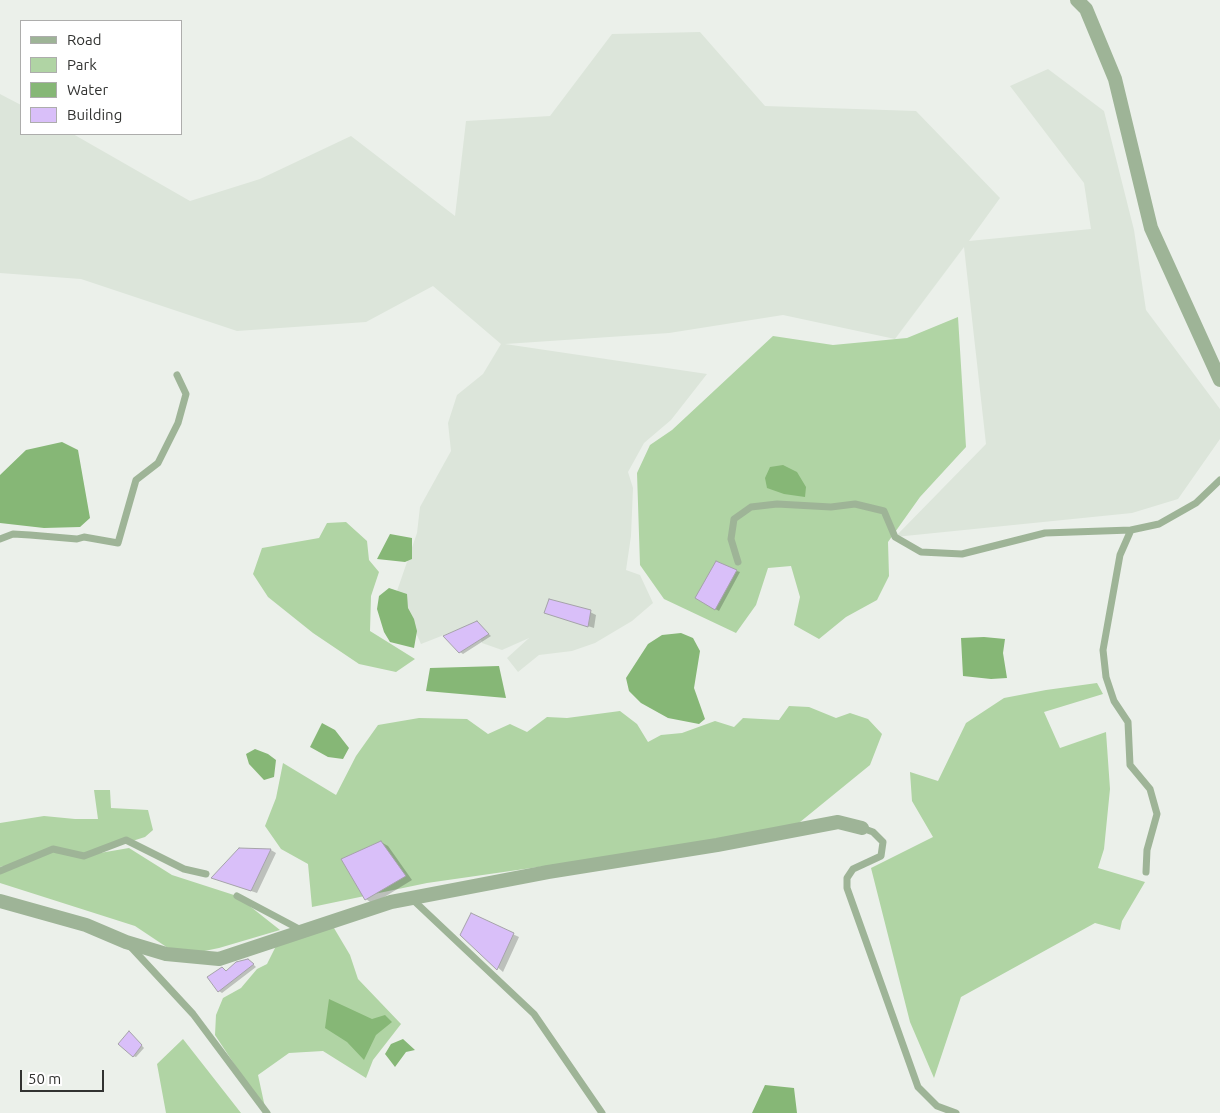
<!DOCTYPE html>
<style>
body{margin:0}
#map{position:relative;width:1220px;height:1113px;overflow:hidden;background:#ebf0ea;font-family:Ubuntu,sans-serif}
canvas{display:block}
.legend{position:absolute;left:20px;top:20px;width:162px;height:115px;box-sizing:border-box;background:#fff;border:1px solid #adadac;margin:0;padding:6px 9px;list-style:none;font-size:15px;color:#313230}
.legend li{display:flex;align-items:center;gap:10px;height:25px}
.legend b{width:25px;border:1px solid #adadac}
.scale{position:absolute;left:20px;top:1070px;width:84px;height:22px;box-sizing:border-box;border:2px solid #313230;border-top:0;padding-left:6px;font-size:15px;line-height:18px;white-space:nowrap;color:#313230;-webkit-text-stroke:4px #fff;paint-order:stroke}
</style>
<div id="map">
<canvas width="1220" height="1113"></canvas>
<ul class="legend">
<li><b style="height:6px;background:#9eb497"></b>Road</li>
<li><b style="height:14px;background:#b0d4a4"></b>Park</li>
<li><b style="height:14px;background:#86b776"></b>Water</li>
<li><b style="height:14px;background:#d9bff9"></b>Building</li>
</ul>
<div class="scale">50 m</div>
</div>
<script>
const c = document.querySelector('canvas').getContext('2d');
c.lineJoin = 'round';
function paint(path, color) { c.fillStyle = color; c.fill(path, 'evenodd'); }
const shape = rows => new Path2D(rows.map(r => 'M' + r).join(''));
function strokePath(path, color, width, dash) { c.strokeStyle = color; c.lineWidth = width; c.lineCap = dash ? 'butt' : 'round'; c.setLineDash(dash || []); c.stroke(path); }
paint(shape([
 [700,32,765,106,916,111,1000,198,969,241,1091,229,1084,183,1010,86,1048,69,1104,111,1134,230,1146,310,1220,409,1220,439,1178,499,1132,513,895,537,986,444,964,247,895,339,783,315,669,333,505,344,707,374,671,420,644,443,628,472,633,488,631,536,626,570,640,575,653,603,632,621,595,643,572,651,539,655,518,672,507,658,529,638,502,650,482,643,477,622,421,644,397,591,417,533,420,507,451,451,448,423,457,395,483,374,501,344,433,286,366,322,237,331,81,279,0,273,0,94,21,105,21,134,73,134,190,201,260,179,351,136,455,216,466,121,550,116,612,34]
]), '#dce5da');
paint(shape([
 [958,317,966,447,920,497,888,542,889,576,877,600,846,617,819,639,794,625,800,597,791,566,768,568,756,605,736,633,664,599,640,565,637,473,650,445,672,430,773,336,833,345,907,338],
 [346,522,367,541,369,560,379,572,371,596,370,631,415,659,396,672,359,664,313,633,268,597,253,574,262,548,319,538,327,523],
 [1097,683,1103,694,1044,712,1060,748,1106,732,1110,789,1104,849,1098,868,1145,882,1122,921,1120,930,1095,923,961,997,934,1078,910,1022,871,868,933,837,912,801,910,772,938,781,966,723,1004,698,1046,690],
 [789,706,809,707,836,718,850,713,868,719,882,734,870,765,789,831,427,883,312,907,308,864,281,849,265,826,276,798,283,763,336,795,356,756,378,725,419,718,467,719,488,734,510,724,527,732,547,717,567,718,620,711,637,724,648,742,661,735,682,733,715,721,734,727,743,718,779,720],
 [94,790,110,790,111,808,148,810,153,830,145,837,88,855,129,848,172,875,237,896,280,930,219,948,180,956,135,926,0,883,0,870,18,863,0,867,0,823,44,816,75,819,98,819],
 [331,923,350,955,358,979,401,1024,373,1060,366,1078,323,1051,289,1053,258,1075,266,1112,215,1035,216,1015,223,998,241,988,257,969,267,964,276,946],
 [183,1039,241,1113,166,1113,157,1064]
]), '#b0d4a4');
paint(shape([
 [62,442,78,450,90,518,80,527,44,528,0,523,0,475,26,450],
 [783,465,797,472,806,487,805,497,784,494,767,488,765,478,770,467],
 [390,534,412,538,412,559,405,562,377,559],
 [389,588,407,594,408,608,414,619,417,631,414,648,390,642,384,632,377,609,379,596],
 [681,633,693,638,700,651,694,688,705,719,699,724,668,718,641,703,629,691,626,678,648,644,662,635],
 [984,637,1005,639,1003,653,1007,678,991,679,963,676,961,638],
 [499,666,506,698,426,691,430,668],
 [322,723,335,730,349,748,343,759,328,757,310,747],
 [255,749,268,754,276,760,274,777,264,780,249,764,246,754],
 [329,999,372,1019,385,1015,392,1022,376,1035,364,1060,347,1042,325,1028],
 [403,1039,415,1050,406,1052,395,1067,385,1054,391,1044],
 [765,1085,794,1088,797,1113,752,1113]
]), '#86b776');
paint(shape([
 [737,571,740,572,719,611,696,598],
 [545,612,590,612,596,615,594,628],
 [477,623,491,636,463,654,460,652],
 [381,842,388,846,412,880,373,904,366,899],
 [240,849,271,850,276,853,257,893,213,878],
 [471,915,519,937,503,972,461,935],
 [251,962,256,967,222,993,219,991,227,972],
 [129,1032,144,1048,136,1057,133,1056]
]), '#0003');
const building = shape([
 [716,561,737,570,715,610,695,598,716,561],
 [549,599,591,610,588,627,544,613,549,599],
 [477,621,489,634,459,653,443,636,477,621],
 [381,841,406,876,365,900,341,859,381,841],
 [239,848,271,849,251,891,211,878,239,848],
 [471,913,514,933,497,970,460,935,471,913],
 [248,959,254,964,218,992,207,977,222,967,226,971,236,962,248,959],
 [129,1031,142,1045,133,1057,118,1044,129,1031]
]);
paint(building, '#d9bff9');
strokePath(building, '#a5a3a9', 1);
strokePath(shape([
 [0,539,13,534,30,535,77,539,84,537,118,543,136,480,158,463,178,423,186,394,177,375],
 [738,562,731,539,734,519,751,507,777,504,831,507,855,504,884,511,895,537,921,552,962,554,1045,533,1131,530],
 [862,828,873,832,883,842,881,856,853,869,847,878,847,888,918,1087,937,1106,956,1113],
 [0,871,53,849,84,856,126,840,184,869,206,874],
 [1146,872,1147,850,1157,814,1150,789,1130,765,1128,722,1114,701,1106,677,1103,650,1120,555,1131,530,1159,524,1196,503,1220,480],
 [237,896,301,930],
 [411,898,534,1014,602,1113],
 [130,946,193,1014,267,1113]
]), '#9eb497', 7);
strokePath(shape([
 [1077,0,1086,9,1115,79,1151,228,1220,380],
 [0,901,86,925,126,942,166,954,219,959,391,902,548,872,717,845,838,822,862,828]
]), '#9eb497', 14);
</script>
